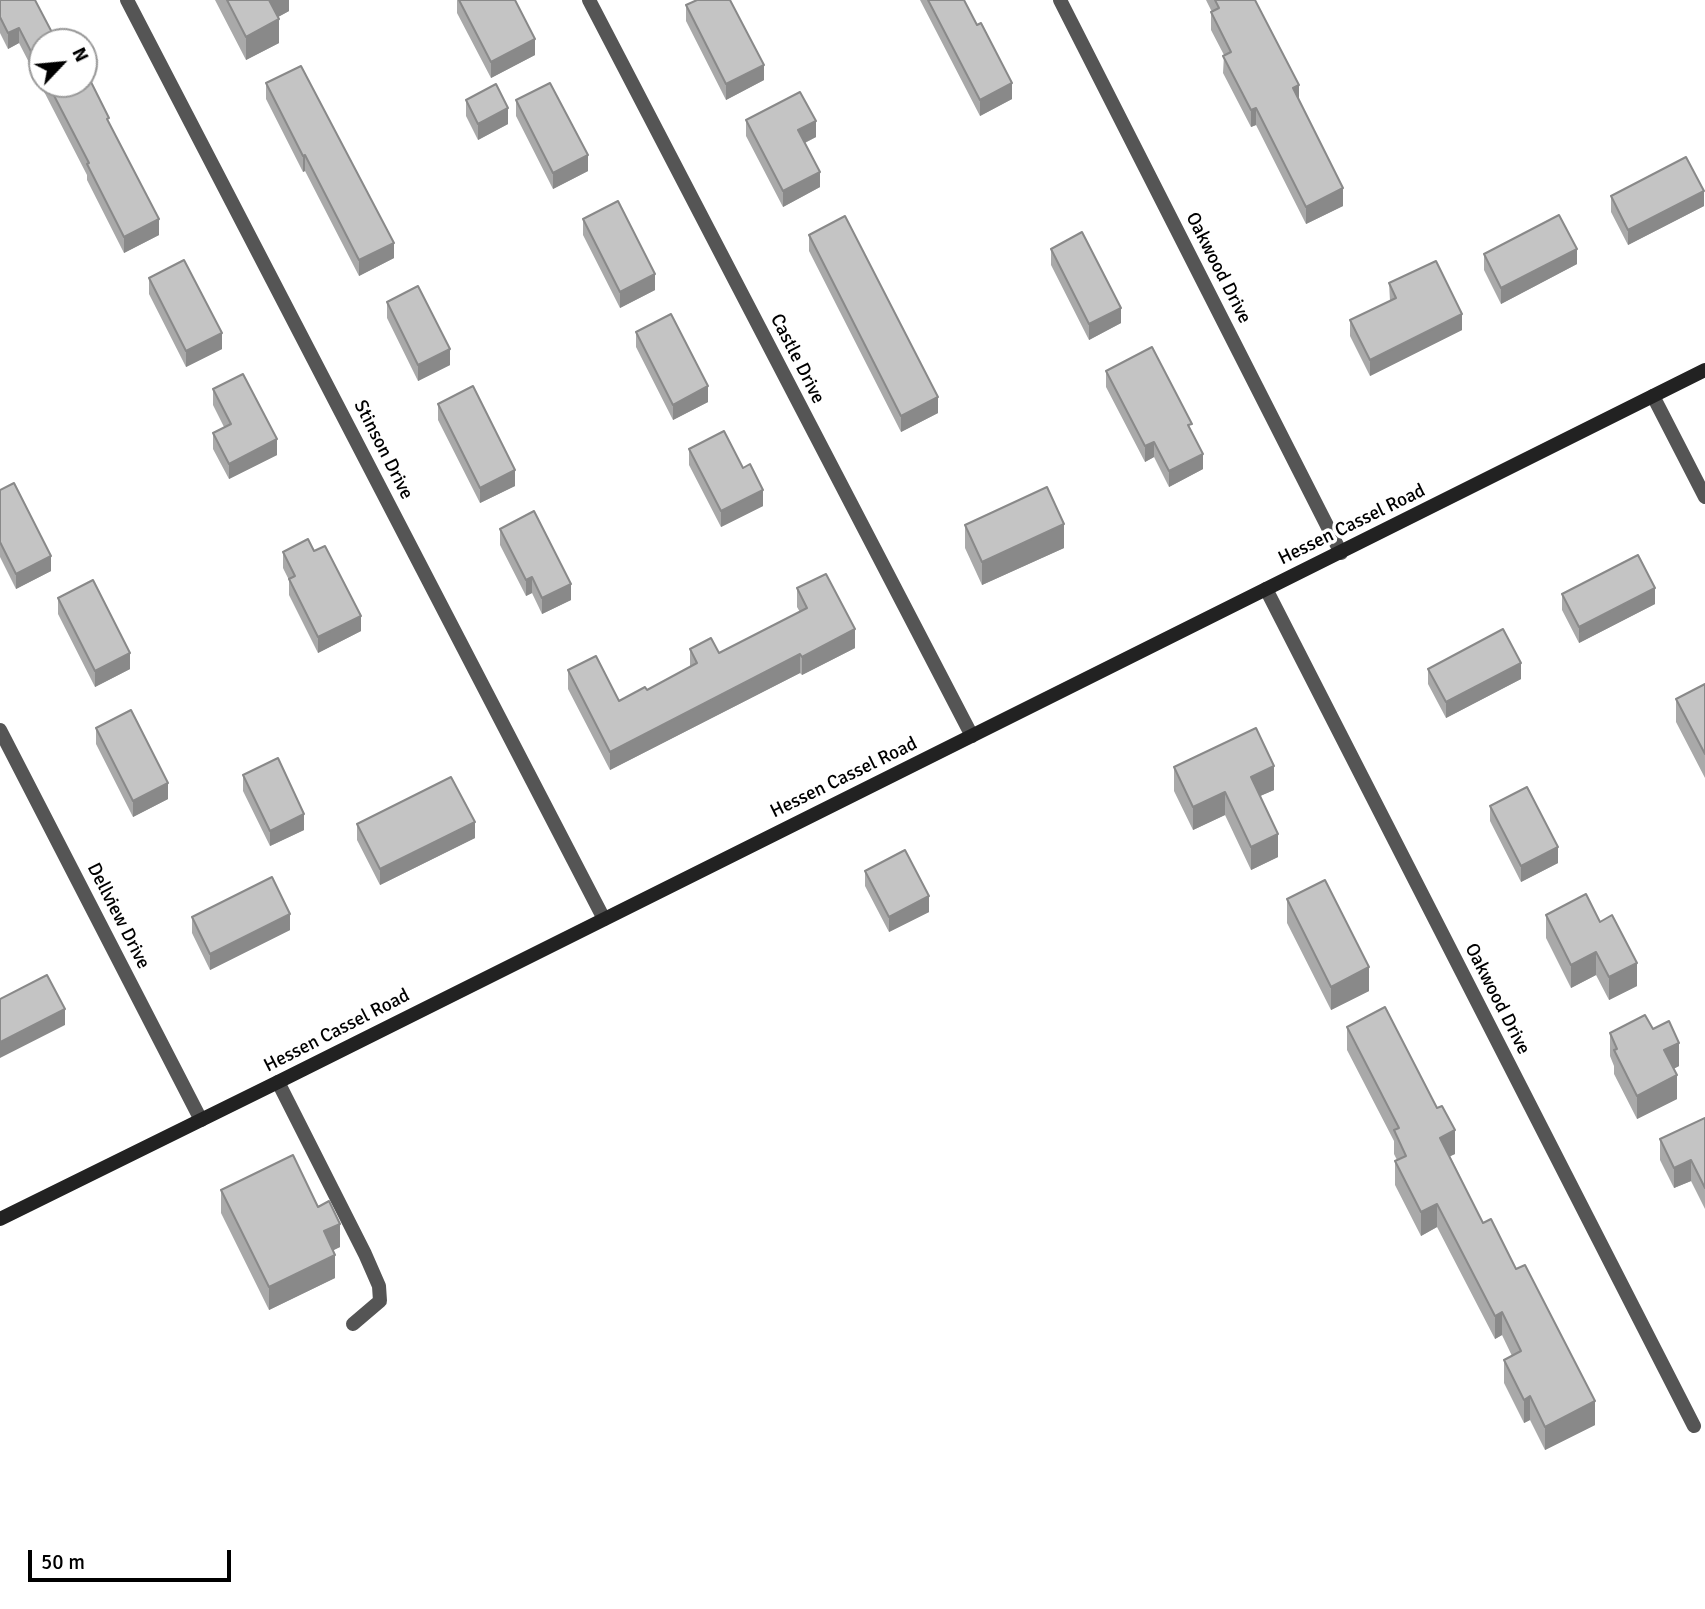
<!DOCTYPE html>
<style>
body{margin:0}
#map{position:relative;width:1705px;height:1609px;overflow:hidden;background:#fff;font-family:Signika,sans-serif}
canvas{display:block}
.north{position:absolute;left:28px;top:28px;width:70px;height:70px;box-sizing:border-box;background:#fff;border:2px solid #999;border-radius:50%;rotate:64deg;font-size:19px;font-weight:700;line-height:28px;text-align:center;color:#000}
.north::after{content:'';display:block;margin:auto;width:24px;height:32px;background:#000;clip-path:polygon(50% 0,100% 100%,50% 72%,0 100%)}
.scale{position:absolute;left:28px;top:1550px;width:203px;height:32px;box-sizing:border-box;border:4px solid #000;border-top:0;padding-left:9px;font-size:21px;line-height:24px;white-space:nowrap;color:#000;-webkit-text-stroke:5px #fff;paint-order:stroke}
</style>
<div id="map">
<canvas width="1705" height="1609"></canvas>
<div class="north">N</div>
<div class="scale">50 m</div>
</div>
<script>
const c = document.querySelector('canvas').getContext('2d');
c.lineJoin = 'round';
const shape = rows => new Path2D(rows.map(r => 'M' + r).join(''));
function strokePath(path, color, width, dash) { c.strokeStyle = color; c.lineWidth = width; c.lineCap = dash ? 'butt' : 'round'; c.setLineDash(dash || []); c.stroke(path); }
function paint(path, color) { c.fillStyle = color; c.fill(path, 'evenodd'); }
function drawText(font, color, halo, rows, align = 'center') {
  c.font = font + ' Signika,sans-serif'; c.lineWidth = 7; c.setLineDash([]); c.textBaseline = 'middle'; c.strokeStyle = halo; c.fillStyle = color; for (const [text, x, y, turn = 0] of rows) {
    c.save(); c.translate(x, y); c.rotate((+turn || 0) * Math.PI / 180); c.textAlign = isNaN(turn) ? turn : align; if (halo) c.strokeText(text, 0, 0); c.fillText(text, 0, 0); c.restore();
  }
}
strokePath(shape([
 [278,1082,365,1254,379,1286,380,1301,353,1324]
]), '#555', 14);
strokePath(shape([
 [127,0,604,919],
 [589,0,972,736],
 [1060,0,1341,553],
 [1653,396,1705,497],
 [1266,589,1694,1426],
 [0,730,201,1120]
]), '#555', 14);
strokePath(shape([
 [0,1219,278,1082,1705,370]
]), '#222', 14);
paint(shape([
 [0,0,42,42,42,84,84,84,109,124,159,235,124,253,87,180,87,175,19,43,8,49,0,33],
 [215,0,289,0,289,11,278,17,279,43,246,60],
 [457,0,515,0,535,55,491,78,457,13],
 [920,0,964,0,1012,99,980,116],
 [1206,0,1255,0,1343,206,1306,224,1256,125,1251,127,1223,73,1224,55,1211,30,1211,12,1212,12],
 [686,5,764,80,726,100,686,21],
 [266,83,394,258,359,276,305,171,303,172,266,99],
 [466,100,508,124,478,140,466,116],
 [516,100,588,171,553,189,516,116],
 [746,120,816,137,805,143,820,187,783,207,746,136],
 [1611,196,1704,206,1628,245,1611,212],
 [583,219,655,290,620,308,583,235],
 [809,235,938,413,901,432,809,251],
 [1051,249,1121,323,1089,340,1051,265],
 [1484,254,1577,264,1501,304,1484,270],
 [149,278,222,349,186,367,149,294],
 [1389,283,1462,330,1370,376,1350,336,1350,320,1390,301],
 [387,302,450,365,418,381,387,318],
 [636,332,708,402,673,420,636,347],
 [1106,371,1192,432,1203,469,1169,487,1154,457,1145,462,1106,387],
 [213,389,277,455,229,479,213,449,213,433,224,427,213,405],
 [438,404,515,486,480,503,438,420],
 [689,449,763,506,721,527,689,465],
 [0,490,51,571,16,589,0,557],
 [965,525,1064,548,982,585,965,548],
 [500,529,571,600,542,614,532,593,526,596,500,545],
 [283,552,361,631,318,653,289,595,289,580,283,568],
 [797,588,855,648,802,675,800,673,610,770,568,689,568,670,619,701,647,690,690,667,690,649,719,653,800,612,797,607],
 [1562,594,1655,604,1579,643,1562,610],
 [58,598,130,669,95,687,58,614],
 [1428,669,1521,679,1446,718,1428,684],
 [1705,684,1705,778,1676,722,1676,699],
 [96,728,168,799,133,817,96,744],
 [1174,767,1274,790,1260,796,1278,857,1251,870,1225,815,1193,830,1174,791],
 [243,775,304,830,270,846,243,791],
 [1490,806,1558,863,1521,882,1490,821],
 [357,824,475,838,380,885,357,840],
 [865,871,929,912,889,932,865,886],
 [1287,899,1369,991,1331,1010,1287,923],
 [1546,915,1600,922,1637,986,1609,1000,1596,975,1571,988,1546,938],
 [192,917,290,930,210,970,192,933],
 [1347,1027,1455,1154,1450,1156,1483,1223,1595,1425,1545,1450,1530,1420,1524,1423,1504,1383,1504,1360,1512,1356,1502,1335,1495,1339,1437,1227,1421,1236,1395,1185,1395,1161,1397,1160,1394,1154,1394,1141,1347,1050],
 [1653,1029,1679,1066,1673,1069,1677,1099,1637,1119,1614,1074,1614,1066,1610,1056,1610,1033],
 [1705,1118,1705,1209,1691,1181,1674,1188,1660,1160,1660,1139],
 [221,1190,318,1207,340,1247,333,1250,335,1278,269,1310,221,1213]
]), '#a9a9a9');
paint(shape([
 [269,0,289,0,289,11,269,22],
 [279,19,279,43,246,60,246,37],
 [19,28,19,43,8,49,8,33],
 [535,39,535,55,491,78,491,62],
 [764,65,764,80,726,100,726,84],
 [1012,83,1012,99,980,116,980,100],
 [1299,85,1299,103,1293,88],
 [508,108,508,124,478,140,478,124],
 [1256,108,1256,125,1251,127,1251,110],
 [816,121,816,137,798,146,798,130],
 [305,155,305,171,303,172,303,156],
 [588,155,588,171,553,189,553,173],
 [820,172,820,187,783,207,783,191],
 [1343,188,1343,206,1306,224,1306,207],
 [1704,191,1704,206,1628,245,1628,230],
 [159,219,159,235,124,253,124,237],
 [394,243,394,258,359,276,359,260],
 [1577,249,1577,264,1501,304,1501,288],
 [655,274,655,290,620,308,620,292],
 [1121,308,1121,323,1089,340,1089,324],
 [1462,314,1462,330,1370,376,1370,360],
 [222,333,222,349,186,367,186,351],
 [450,349,450,365,418,381,418,365],
 [708,386,708,402,673,420,673,405],
 [938,397,938,413,901,432,901,416],
 [277,439,277,455,229,479,229,464],
 [1154,442,1154,457,1145,462,1145,446],
 [1203,454,1203,469,1169,487,1169,471],
 [515,470,515,486,480,503,480,488],
 [763,490,763,506,721,527,721,511],
 [1064,524,1064,548,982,585,982,562],
 [51,556,51,571,16,589,16,574],
 [532,577,532,593,526,596,526,580],
 [571,584,571,600,542,614,542,598],
 [1655,588,1655,604,1579,643,1579,627],
 [361,616,361,631,318,653,318,637],
 [855,629,855,648,802,675,802,657],
 [130,653,130,669,95,687,95,671],
 [800,654,800,673,610,770,610,752],
 [1521,663,1521,679,1446,718,1446,702],
 [1274,766,1274,790,1251,800,1251,777],
 [168,783,168,799,133,817,133,801],
 [1225,792,1225,815,1193,830,1193,807],
 [304,814,304,830,270,846,270,831],
 [475,822,475,838,380,885,380,869],
 [1278,834,1278,857,1251,870,1251,847],
 [1558,847,1558,863,1521,882,1521,866],
 [929,896,929,912,889,932,889,917],
 [290,914,290,930,210,970,210,954],
 [1596,952,1596,975,1571,988,1571,965],
 [1637,963,1637,986,1609,1000,1609,977],
 [1369,967,1369,991,1331,1010,1331,987],
 [65,1009,65,1025,0,1058,0,1042],
 [1679,1043,1679,1066,1664,1074,1664,1050],
 [1677,1075,1677,1099,1637,1119,1637,1096],
 [1455,1130,1455,1154,1440,1161,1440,1138],
 [1691,1160,1691,1181,1674,1188,1674,1168],
 [1437,1204,1437,1227,1421,1236,1421,1212],
 [340,1224,340,1247,324,1255,324,1231],
 [335,1255,335,1278,269,1310,269,1287],
 [1502,1312,1502,1335,1495,1339,1495,1316],
 [1530,1396,1530,1420,1524,1423,1524,1400],
 [1595,1401,1595,1425,1545,1450,1545,1427]
]), '#898989');
const building = shape([
 [0,0,35,0,57,42,42,42,42,73,19,28,8,33,0,17,0,0],
 [227,0,269,0,279,19,246,37,227,0],
 [459,0,515,0,535,39,491,62,459,0],
 [697,0,730,0,764,65,726,84,686,5,697,0],
 [928,0,964,0,977,25,981,23,1012,83,980,100,928,0],
 [1215,0,1255,0,1299,85,1293,88,1343,188,1306,207,1256,108,1251,110,1223,56,1231,52,1211,12,1219,8,1215,0],
 [301,66,394,243,359,260,305,155,303,156,266,83,301,66],
 [84,68,109,118,107,119,159,219,124,237,87,164,89,163,48,84,84,84,84,68],
 [550,83,588,155,553,173,516,100,550,83],
 [496,84,508,108,478,124,466,100,496,84],
 [800,92,816,121,798,130,820,172,783,191,746,120,800,92],
 [1686,157,1704,191,1628,230,1611,196,1686,157],
 [618,201,655,274,620,292,583,219,618,201],
 [1559,215,1577,249,1501,288,1484,254,1559,215],
 [845,216,938,397,901,416,809,235,845,216],
 [1082,232,1121,308,1089,324,1051,249,1082,232],
 [184,260,222,333,186,351,149,278,184,260],
 [1436,261,1462,314,1370,360,1350,320,1396,298,1389,283,1436,261],
 [418,286,450,349,418,365,387,302,418,286],
 [671,314,708,386,673,405,636,332,671,314],
 [1152,347,1192,424,1188,425,1203,454,1169,471,1154,442,1145,446,1106,371,1152,347],
 [243,374,277,439,229,464,213,433,231,424,213,389,243,374],
 [473,386,515,470,480,488,438,404,473,386],
 [724,431,743,468,750,464,763,490,721,511,689,449,724,431],
 [14,483,51,556,16,574,0,542,0,490,14,483],
 [1047,487,1064,524,982,562,965,525,1047,487],
 [534,511,571,584,542,598,532,577,526,580,500,529,534,511],
 [308,539,314,551,325,546,361,616,318,637,289,579,295,576,283,552,308,539],
 [1638,555,1655,588,1579,627,1562,594,1638,555],
 [826,574,855,629,802,657,800,654,610,752,568,670,596,656,619,701,645,687,647,690,697,663,690,649,711,638,719,653,807,608,797,588,826,574],
 [93,580,130,653,95,671,58,598,93,580],
 [1503,629,1521,663,1446,702,1428,669,1503,629],
 [1705,684,1705,754,1676,699,1705,684],
 [131,710,168,783,133,801,96,728,131,710],
 [1256,728,1274,766,1251,777,1278,834,1251,847,1225,792,1193,807,1174,767,1256,728],
 [278,758,304,814,270,831,243,775,278,758],
 [451,777,475,822,380,869,357,824,451,777],
 [1527,787,1558,847,1521,866,1490,806,1527,787],
 [905,850,929,896,889,917,865,871,905,850],
 [272,877,290,914,210,954,192,917,272,877],
 [1325,880,1369,967,1331,987,1287,899,1325,880],
 [1586,894,1600,922,1612,915,1637,963,1609,977,1596,952,1571,965,1546,915,1586,894],
 [47,975,65,1009,0,1042,0,999,47,975],
 [1385,1007,1437,1108,1442,1106,1455,1130,1440,1138,1483,1223,1491,1219,1516,1269,1525,1265,1595,1401,1545,1427,1530,1396,1524,1400,1504,1360,1521,1351,1502,1312,1495,1316,1437,1204,1421,1212,1395,1161,1406,1156,1394,1130,1399,1128,1347,1027,1385,1007],
 [1645,1015,1653,1029,1669,1021,1679,1043,1664,1050,1677,1075,1637,1096,1614,1050,1617,1049,1610,1033,1645,1015],
 [1705,1118,1705,1188,1691,1160,1674,1168,1660,1139,1705,1118],
 [293,1155,318,1207,329,1201,340,1224,324,1231,335,1255,269,1287,221,1190,293,1155]
]);
paint(building, '#c4c4c4');
strokePath(building, '#898989', 2);
drawText('19px', '#000', '#fff', [
 ["Oakwood Drive",1218,268,63],
 ["Castle Drive",797,359,63],
 ["Stinson Drive",383,450,63],
 ["Hessen Cassel Road",1352,525,-26],
 ["Hessen Cassel Road",844,778,-26],
 ["Dellview Drive",118,916,63],
 ["Oakwood Drive",1497,999,63],
 ["Hessen Cassel Road",337,1031,-27]
]);
</script>
